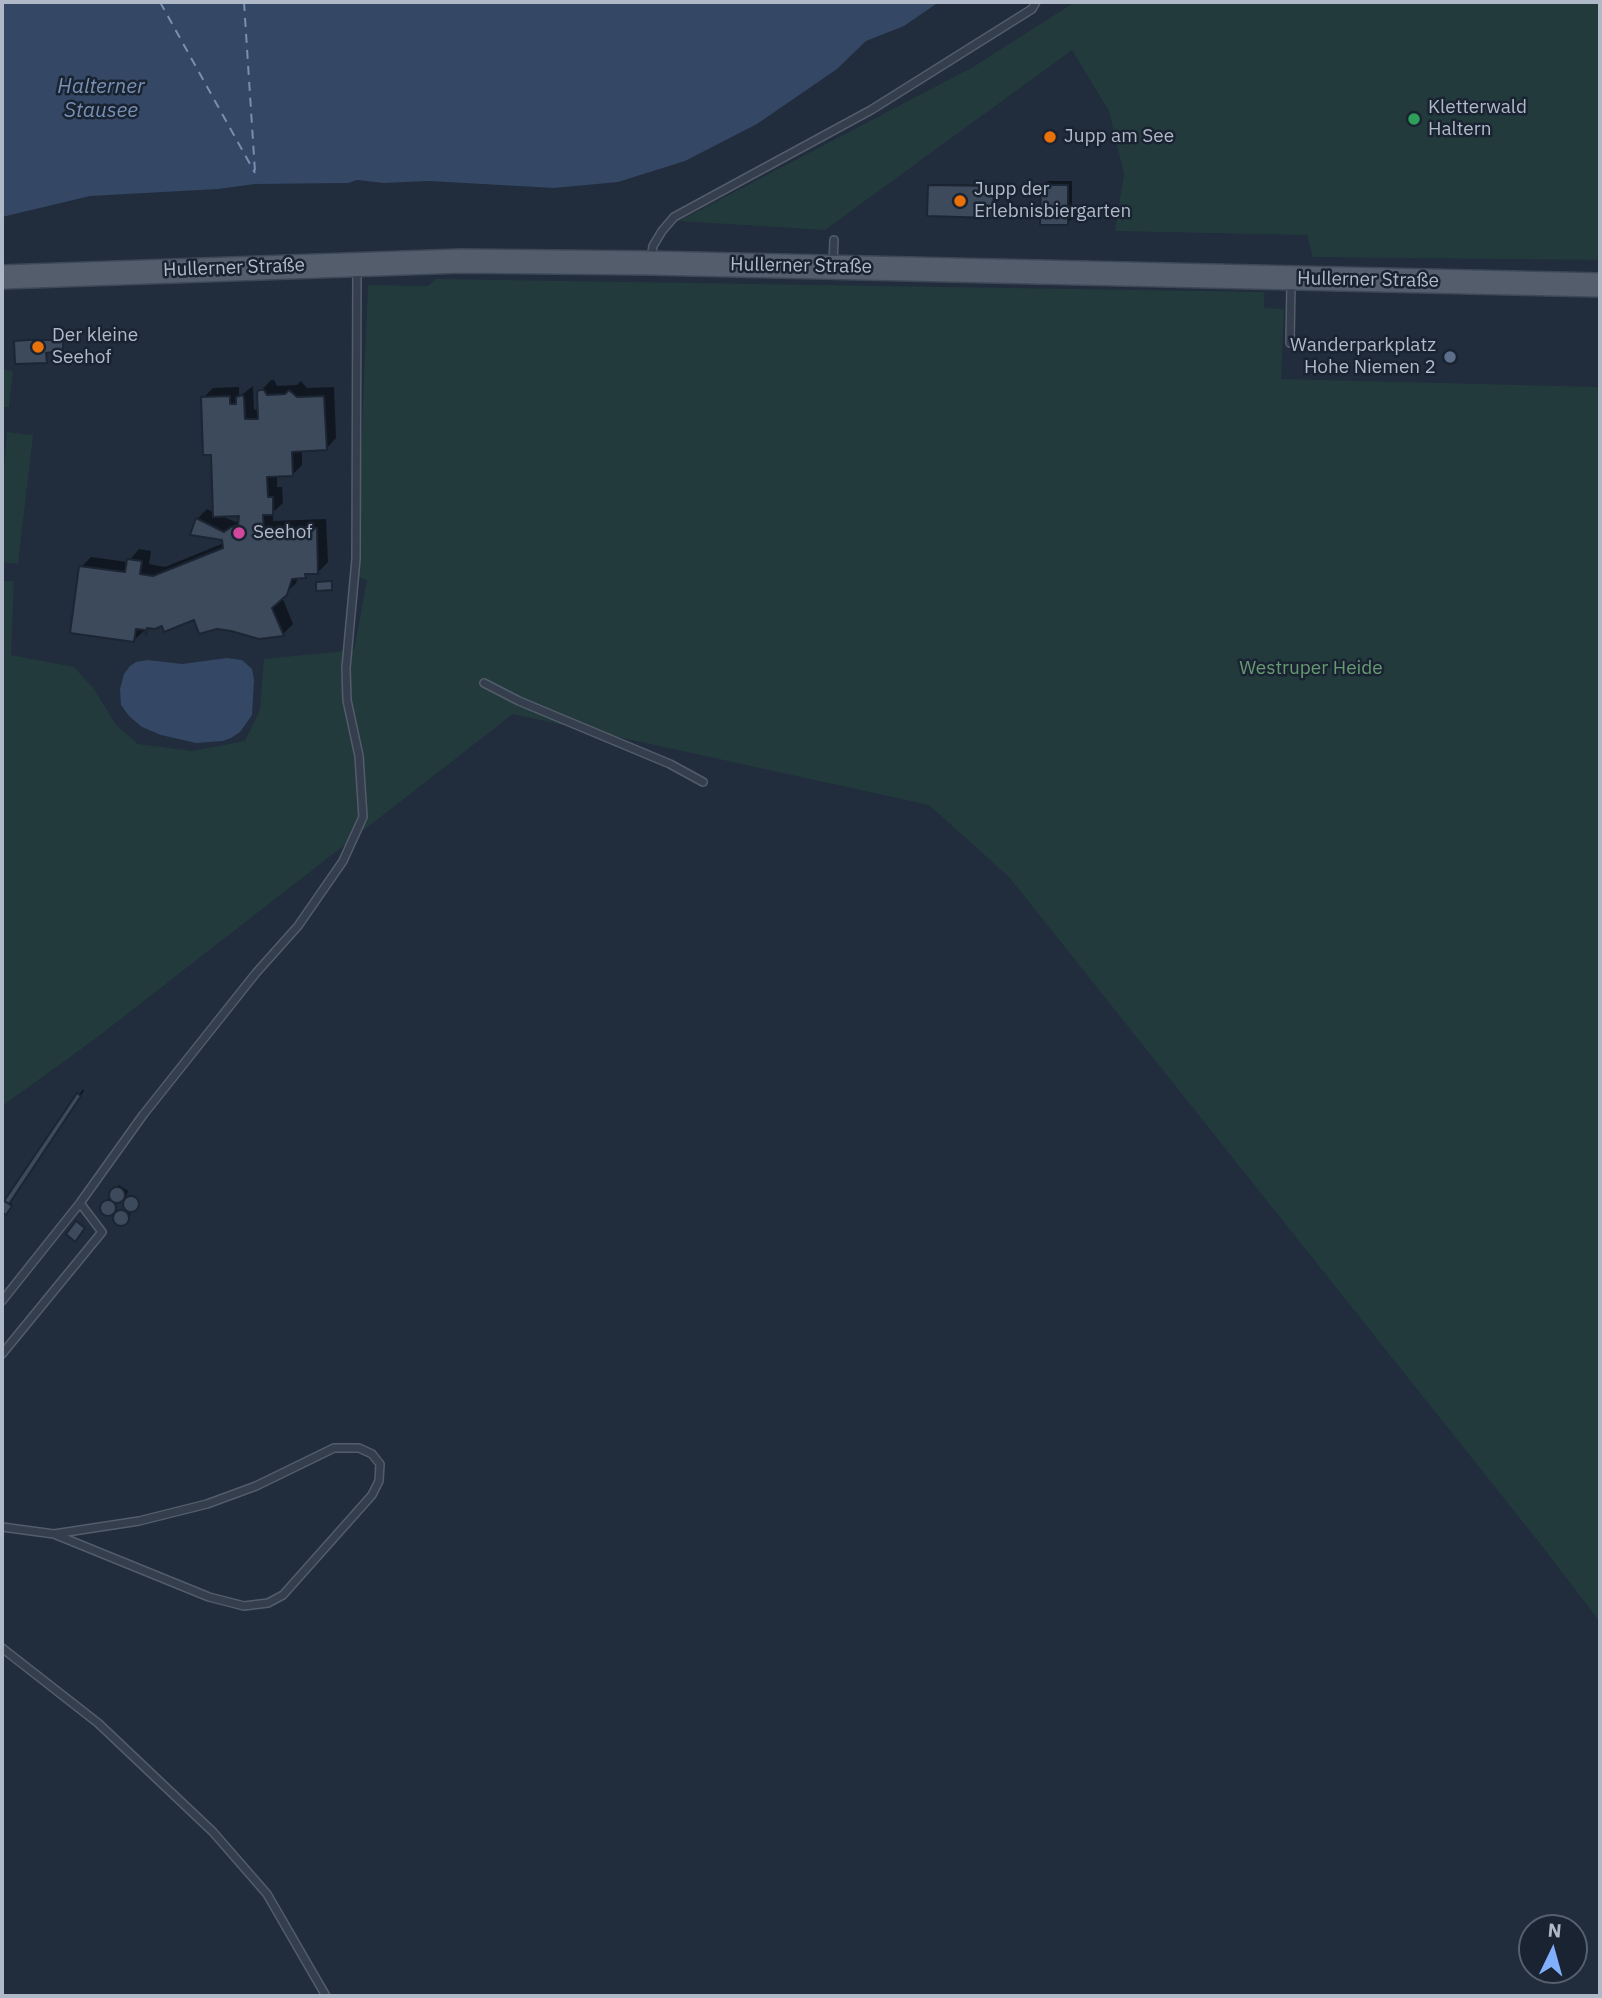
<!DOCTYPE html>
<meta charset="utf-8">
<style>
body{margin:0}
#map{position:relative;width:1602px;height:1998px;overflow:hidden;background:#212c3c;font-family:"IBM Plex Sans",sans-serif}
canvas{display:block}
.frame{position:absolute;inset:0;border:4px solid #b0b9c8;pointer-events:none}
.north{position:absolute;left:1518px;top:1914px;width:70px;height:70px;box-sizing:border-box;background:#1a2331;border:2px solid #565f6d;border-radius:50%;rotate:5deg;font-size:19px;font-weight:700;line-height:28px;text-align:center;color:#b0b9c8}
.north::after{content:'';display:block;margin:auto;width:24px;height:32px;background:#81affc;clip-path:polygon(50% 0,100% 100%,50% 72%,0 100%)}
</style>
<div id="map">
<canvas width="1602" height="1998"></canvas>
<div class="frame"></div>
<div class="north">N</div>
</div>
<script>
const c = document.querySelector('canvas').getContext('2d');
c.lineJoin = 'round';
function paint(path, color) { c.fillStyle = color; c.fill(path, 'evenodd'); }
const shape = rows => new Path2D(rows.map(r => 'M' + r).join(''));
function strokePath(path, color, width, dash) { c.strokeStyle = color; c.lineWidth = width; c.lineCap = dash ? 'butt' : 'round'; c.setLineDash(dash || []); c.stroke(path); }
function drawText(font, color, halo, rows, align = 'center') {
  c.font = font + ' "IBM Plex Sans",sans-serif'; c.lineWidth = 5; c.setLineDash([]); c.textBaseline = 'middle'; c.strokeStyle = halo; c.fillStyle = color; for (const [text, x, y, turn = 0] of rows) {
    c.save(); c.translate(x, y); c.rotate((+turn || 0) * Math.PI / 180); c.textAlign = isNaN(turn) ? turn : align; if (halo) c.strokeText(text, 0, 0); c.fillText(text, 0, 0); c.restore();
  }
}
paint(shape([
 [1075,2,1600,2,1600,260,1313,257,1307,235,1115,231,1124,174,1109,111,1072,50,825,230,679,221,973,67],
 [436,279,1264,292,1264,308,1284,309,1281,379,1600,387,1600,1622,1542,1546,1009,877,929,805,513,714,95,1039,2,1106,2,581,14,581,11,655,74,667,94,689,116,725,138,744,192,751,245,741,260,710,264,659,354,650,367,580,356,576,368,285,428,286],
 [2,369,13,371,9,407,2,407],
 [7,432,33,435,18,564,2,562,2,492]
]), '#233a3d');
paint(shape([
 [2,2,939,2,904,26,866,41,837,69,757,124,685,161,618,182,554,188,429,181,384,183,357,180,348,183,255,184,218,189,90,196,2,217],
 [227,658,242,660,252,669,254,680,252,715,240,732,231,738,223,741,196,743,161,735,142,727,129,716,121,705,120,689,124,674,130,666,136,662,148,660,182,664]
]), '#344764');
paint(shape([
 [1048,181,1072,181,1072,219,1067,223,1043,186],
 [932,184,995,185,994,215,992,216,930,185],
 [64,339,63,358,56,351,16,342],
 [271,380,274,380,277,386,297,385,301,381,307,388,334,387,336,438,326,449,302,450,302,465,292,475,277,475,277,487,282,487,283,503,273,512,273,521,326,519,328,562,318,572,298,577,296,583,282,597,293,624,283,634,195,618,148,627,134,640,81,567,91,557,128,562,139,549,151,551,149,564,165,567,224,543,223,539,197,519,207,509,215,513,213,453,203,398,213,388,239,387,239,397,253,386,254,410,259,409,259,393],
 [241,514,240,519,236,522,219,515],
 [83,1089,84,1091,9,1201,12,1204,6,1212,2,1205],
 [119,1185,128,1191,125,1199,111,1201,115,1207,109,1215,101,1208],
 '123 1203a8 8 0 1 1 16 0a8 8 0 1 1-16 0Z',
 [120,1210,131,1214,122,1224,114,1219]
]), '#0007');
strokePath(shape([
 [160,2,255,173],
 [244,2,255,172]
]), '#778fb2', 2, [9, 7]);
const building = shape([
 [928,185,994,186,993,218,927,216,928,185],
 [1041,185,1068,185,1068,225,1040,225,1041,185],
 [28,340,63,340,63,360,55,360,54,352,46,353,47,363,15,364,14,341,28,340],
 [259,390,264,390,267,395,285,394,289,390,297,397,324,396,327,450,292,452,293,476,267,477,268,497,273,497,273,515,263,515,264,530,317,528,318,574,305,574,306,578,292,579,287,595,272,608,284,636,259,639,231,631,217,629,199,634,194,620,164,632,162,626,155,629,147,628,146,635,145,630,136,629,134,642,70,633,79,566,125,572,127,559,142,561,140,574,153,576,223,548,222,540,190,535,196,518,224,532,231,527,238,525,239,516,213,517,211,455,203,455,201,397,230,396,230,404,236,404,236,397,242,395,244,397,245,419,258,419,257,393,259,390],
 [332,581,332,590,316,591,316,582,332,581],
 [77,1093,81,1096,9,1204,4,1201,77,1093],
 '109 1195a8 8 0 1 1 16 0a8 8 0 1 1-16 0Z',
 '123 1204a8 8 0 1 1 16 0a8 8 0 1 1-16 0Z',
 '100 1208a8 8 0 1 1 16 0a8 8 0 1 1-16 0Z',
 [3,1200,12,1206,6,1215,2,1212,3,1200],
 '113 1218a8 8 0 1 1 16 0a8 8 0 1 1-16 0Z',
 [76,1221,85,1228,75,1242,66,1234,76,1221]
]);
paint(building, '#3d4a5b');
strokePath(building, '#1c2533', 2);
const service = shape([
 [651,259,653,246,662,231,674,217,871,110,1032,9,1036,2],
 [833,264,834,240],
 [1290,343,1291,283],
 [484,683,519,701,670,764,703,782],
 [2,1301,80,1203,143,1115,256,973,298,926,343,861,363,817,359,756,347,700,346,668,356,559,357,267],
 [2,1354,102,1232,80,1203],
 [2,1527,54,1534,209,1597,244,1606,268,1603,283,1595,372,1495,379,1481,380,1464,372,1454,359,1448,334,1448,256,1486,207,1504,139,1521,54,1534],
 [2,1648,98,1723,213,1832,267,1894,326,1996]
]);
const primary = shape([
 [2,277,461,261,650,263,1600,285]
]);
strokePath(service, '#535c6a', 10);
strokePath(primary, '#3e4755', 26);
strokePath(service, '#353e4c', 7);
strokePath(primary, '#535d6c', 23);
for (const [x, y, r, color] of [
 [1414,119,7,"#2e9e5b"],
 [1050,137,7,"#e8710a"],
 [960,201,7,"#e8710a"],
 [38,347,7,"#e8710a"],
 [1450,357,7,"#5c6f8a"],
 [239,533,7,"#d1479c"]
]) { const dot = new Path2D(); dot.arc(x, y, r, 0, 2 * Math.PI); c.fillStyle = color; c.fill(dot); strokePath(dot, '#1a2331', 2.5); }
drawText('19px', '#b0b9c8', '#1a2331', [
 ["Kletterwald",1428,108],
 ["Haltern",1428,130],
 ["Jupp am See",1064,137],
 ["Jupp der",974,190],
 ["Erlebnisbiergarten",974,212],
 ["Der kleine",52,336],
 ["Seehof",52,358],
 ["Wanderparkplatz",1436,346,"right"],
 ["Hohe Niemen 2",1436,368,"right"],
 ["Seehof",253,533]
], 'left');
drawText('19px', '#b0b9c8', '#1a2331', [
 ["Hullerner Straße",801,266,1],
 ["Hullerner Straße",234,268,-2],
 ["Hullerner Straße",1368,280,1]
]);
drawText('19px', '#669a73', '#1a2331', [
 ["Westruper Heide",1311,669]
]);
drawText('italic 21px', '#778fb2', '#1a2331', [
 ["Halterner",101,87],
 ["Stausee",101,111]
]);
</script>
